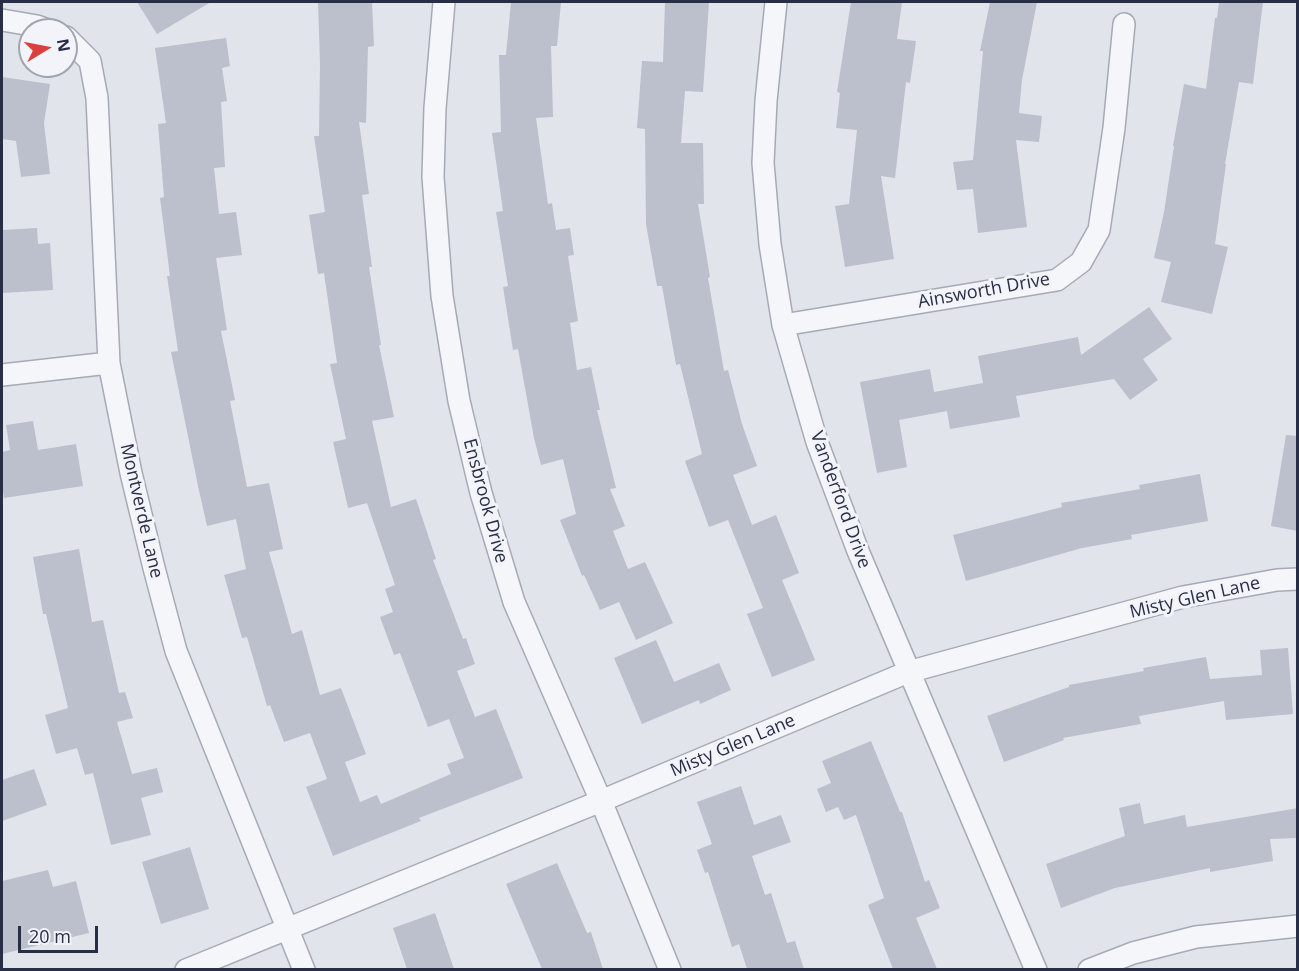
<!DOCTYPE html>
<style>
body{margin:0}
#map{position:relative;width:1299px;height:971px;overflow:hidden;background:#e2e4ec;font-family:"Open Sans",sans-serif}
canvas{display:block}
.frame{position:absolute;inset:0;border:3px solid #282e45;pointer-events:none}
.north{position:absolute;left:18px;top:18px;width:60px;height:60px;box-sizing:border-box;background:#f2f4f9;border:2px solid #a1a5b1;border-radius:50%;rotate:80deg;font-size:16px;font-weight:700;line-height:24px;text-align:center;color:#282e45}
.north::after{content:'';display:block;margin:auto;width:21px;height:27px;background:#da413e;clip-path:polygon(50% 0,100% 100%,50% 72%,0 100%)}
.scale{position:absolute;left:18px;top:926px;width:80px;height:27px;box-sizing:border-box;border:3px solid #282e45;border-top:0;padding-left:8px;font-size:18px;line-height:21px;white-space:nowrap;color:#282e45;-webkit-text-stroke:4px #f2f4f9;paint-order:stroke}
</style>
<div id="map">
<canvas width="1299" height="971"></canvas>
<div class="frame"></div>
<div class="north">N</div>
<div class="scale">20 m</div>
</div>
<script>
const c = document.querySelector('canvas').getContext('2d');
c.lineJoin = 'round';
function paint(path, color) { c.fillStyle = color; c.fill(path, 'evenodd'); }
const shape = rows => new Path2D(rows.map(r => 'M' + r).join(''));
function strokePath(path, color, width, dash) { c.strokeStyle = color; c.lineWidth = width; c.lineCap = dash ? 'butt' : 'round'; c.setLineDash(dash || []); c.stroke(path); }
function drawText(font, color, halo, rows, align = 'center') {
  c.font = font + ' "Open Sans",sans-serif'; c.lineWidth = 6; c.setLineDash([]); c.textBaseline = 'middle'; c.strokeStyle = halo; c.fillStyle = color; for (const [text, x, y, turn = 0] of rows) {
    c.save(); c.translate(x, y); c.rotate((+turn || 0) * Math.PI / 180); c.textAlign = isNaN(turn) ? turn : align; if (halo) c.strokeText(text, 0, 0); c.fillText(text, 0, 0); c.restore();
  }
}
paint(shape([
 [137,2,211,2,157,34],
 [318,2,372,2,374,46,368,47,366,123,359,122,369,194,362,195,372,267,369,267,381,345,379,345,394,417,372,421,391,507,416,499,436,559,433,560,463,639,466,638,475,664,457,671,475,717,496,709,523,778,419,818,421,821,333,856,306,787,327,779,310,733,284,742,270,705,267,706,247,637,242,638,224,575,246,569,236,519,207,526,198,486,171,352,178,351,167,276,170,276,160,198,164,197,158,124,166,123,155,48,226,38,230,66,222,68,227,101,221,102,225,167,214,168,219,214,236,212,242,255,216,258,227,330,221,331,235,400,230,401,247,487,269,483,283,549,269,552,292,634,302,630,320,695,341,688,366,754,345,762,360,802,377,795,381,804,451,774,447,764,464,758,449,719,428,727,400,653,394,655,380,617,393,612,385,589,395,585,367,503,348,508,333,442,346,439,330,364,337,363,324,273,318,274,309,215,325,212,314,136,319,136,320,63],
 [511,2,561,2,557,46,551,46,553,117,536,118,548,204,552,203,556,230,570,228,574,255,568,256,578,321,570,323,577,370,591,367,600,410,597,410,616,488,610,489,625,526,613,531,628,569,645,562,673,623,636,640,619,602,600,610,584,575,582,576,560,520,576,514,563,459,541,465,534,438,518,349,513,350,503,287,508,286,496,212,503,211,492,133,501,132,499,55,506,55],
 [665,2,709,2,703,92,685,91,681,143,703,143,704,204,698,204,710,277,708,278,724,371,728,370,742,424,757,466,733,475,752,525,776,515,799,573,782,580,815,660,772,677,747,614,763,608,728,520,709,527,685,461,702,454,680,364,676,365,662,286,657,286,646,224,645,129,637,128,642,61,663,62],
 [851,2,902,2,897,39,916,41,910,83,906,82,895,178,881,176,894,259,845,267,835,206,849,204,857,130,836,128,840,93,837,92],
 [990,2,1037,2,1022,80,1019,113,1042,116,1039,142,1016,140,1027,227,978,233,973,189,957,190,953,162,973,160,983,51,980,51],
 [1219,2,1263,2,1253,84,1239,82,1225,164,1226,164,1215,244,1228,247,1212,314,1161,302,1171,262,1154,258,1164,212,1174,146,1173,146,1184,84,1206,89,1215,18,1217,18],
 [2,77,50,84,44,123,50,174,21,177,16,141,2,139],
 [37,228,38,244,50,243,53,290,2,293,2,230],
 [1149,307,1172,339,1143,359,1158,380,1130,400,1114,379,1016,396,1020,417,950,429,947,411,899,420,907,467,877,473,860,382,930,369,934,392,983,383,978,356,1078,337,1081,355],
 [33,421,38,450,76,444,83,486,4,498,2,485,2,452,10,450,6,425],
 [1286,435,1298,436,1298,531,1271,526],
 [1200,474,1208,521,1131,535,1132,539,1082,548,966,581,953,535,1062,507,1061,503,1140,489,1139,485],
 [79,549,92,622,103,620,119,693,125,692,133,718,117,722,132,774,157,768,163,792,141,798,151,835,111,845,93,773,85,775,77,748,56,754,45,715,68,708,46,614,43,614,33,557],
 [656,640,674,682,719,663,731,690,700,704,699,700,642,724,614,658],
 [1288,648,1293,714,1226,720,1224,701,1139,716,1141,724,1063,738,1064,740,1004,762,987,716,1069,687,1069,685,1144,671,1143,668,1206,657,1210,679,1262,675,1260,650],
 [871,741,900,812,902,812,925,882,929,880,940,908,916,918,937,969,893,969,868,905,884,898,856,815,844,820,838,807,826,812,817,789,831,783,822,761],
 [34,769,47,805,2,821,2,780],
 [741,786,754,825,781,815,791,842,752,856,765,895,771,893,787,943,795,941,804,969,747,969,739,944,732,947,708,872,705,873,697,850,712,844,697,802],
 [1140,803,1144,824,1185,815,1187,827,1298,808,1298,838,1270,839,1273,861,1210,872,1210,868,1115,888,1061,908,1046,864,1125,836,1119,808],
 [190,847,209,909,161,924,142,862],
 [557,863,587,933,591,932,603,969,542,969,506,884],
 [48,870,53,887,76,881,89,933,2,954,2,881],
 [435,913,454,969,407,969,393,928]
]), '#bcbfcc');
const street = shape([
 [444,2,435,108,433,177,442,296,459,401,481,493,514,602,601,801,670,970],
 [776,2,766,101,763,163,770,244,783,325,817,442,858,551,1036,970],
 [2,20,37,26,48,30],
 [66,37,90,61,97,98,109,363,131,473,154,568,176,651,304,970],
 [783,325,1057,280,1081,262,1099,230,1114,128,1124,24],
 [2,375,109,363],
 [186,970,601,801,908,672,1183,597,1277,580,1298,579],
 [1089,970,1133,953,1196,937,1298,926]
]);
strokePath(street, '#a6aab7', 24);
strokePath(street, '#f5f6f9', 21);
drawText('18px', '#282e45', '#f2f4f9', [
 ["Ainsworth Drive",984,291,-10],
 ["Vanderford Drive",840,500,70],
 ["Ensbrook Drive",485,501,75],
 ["Montverde Lane",141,511,77],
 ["Misty Glen Lane",1195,598,-13],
 ["Misty Glen Lane",733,746,-23]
]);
</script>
